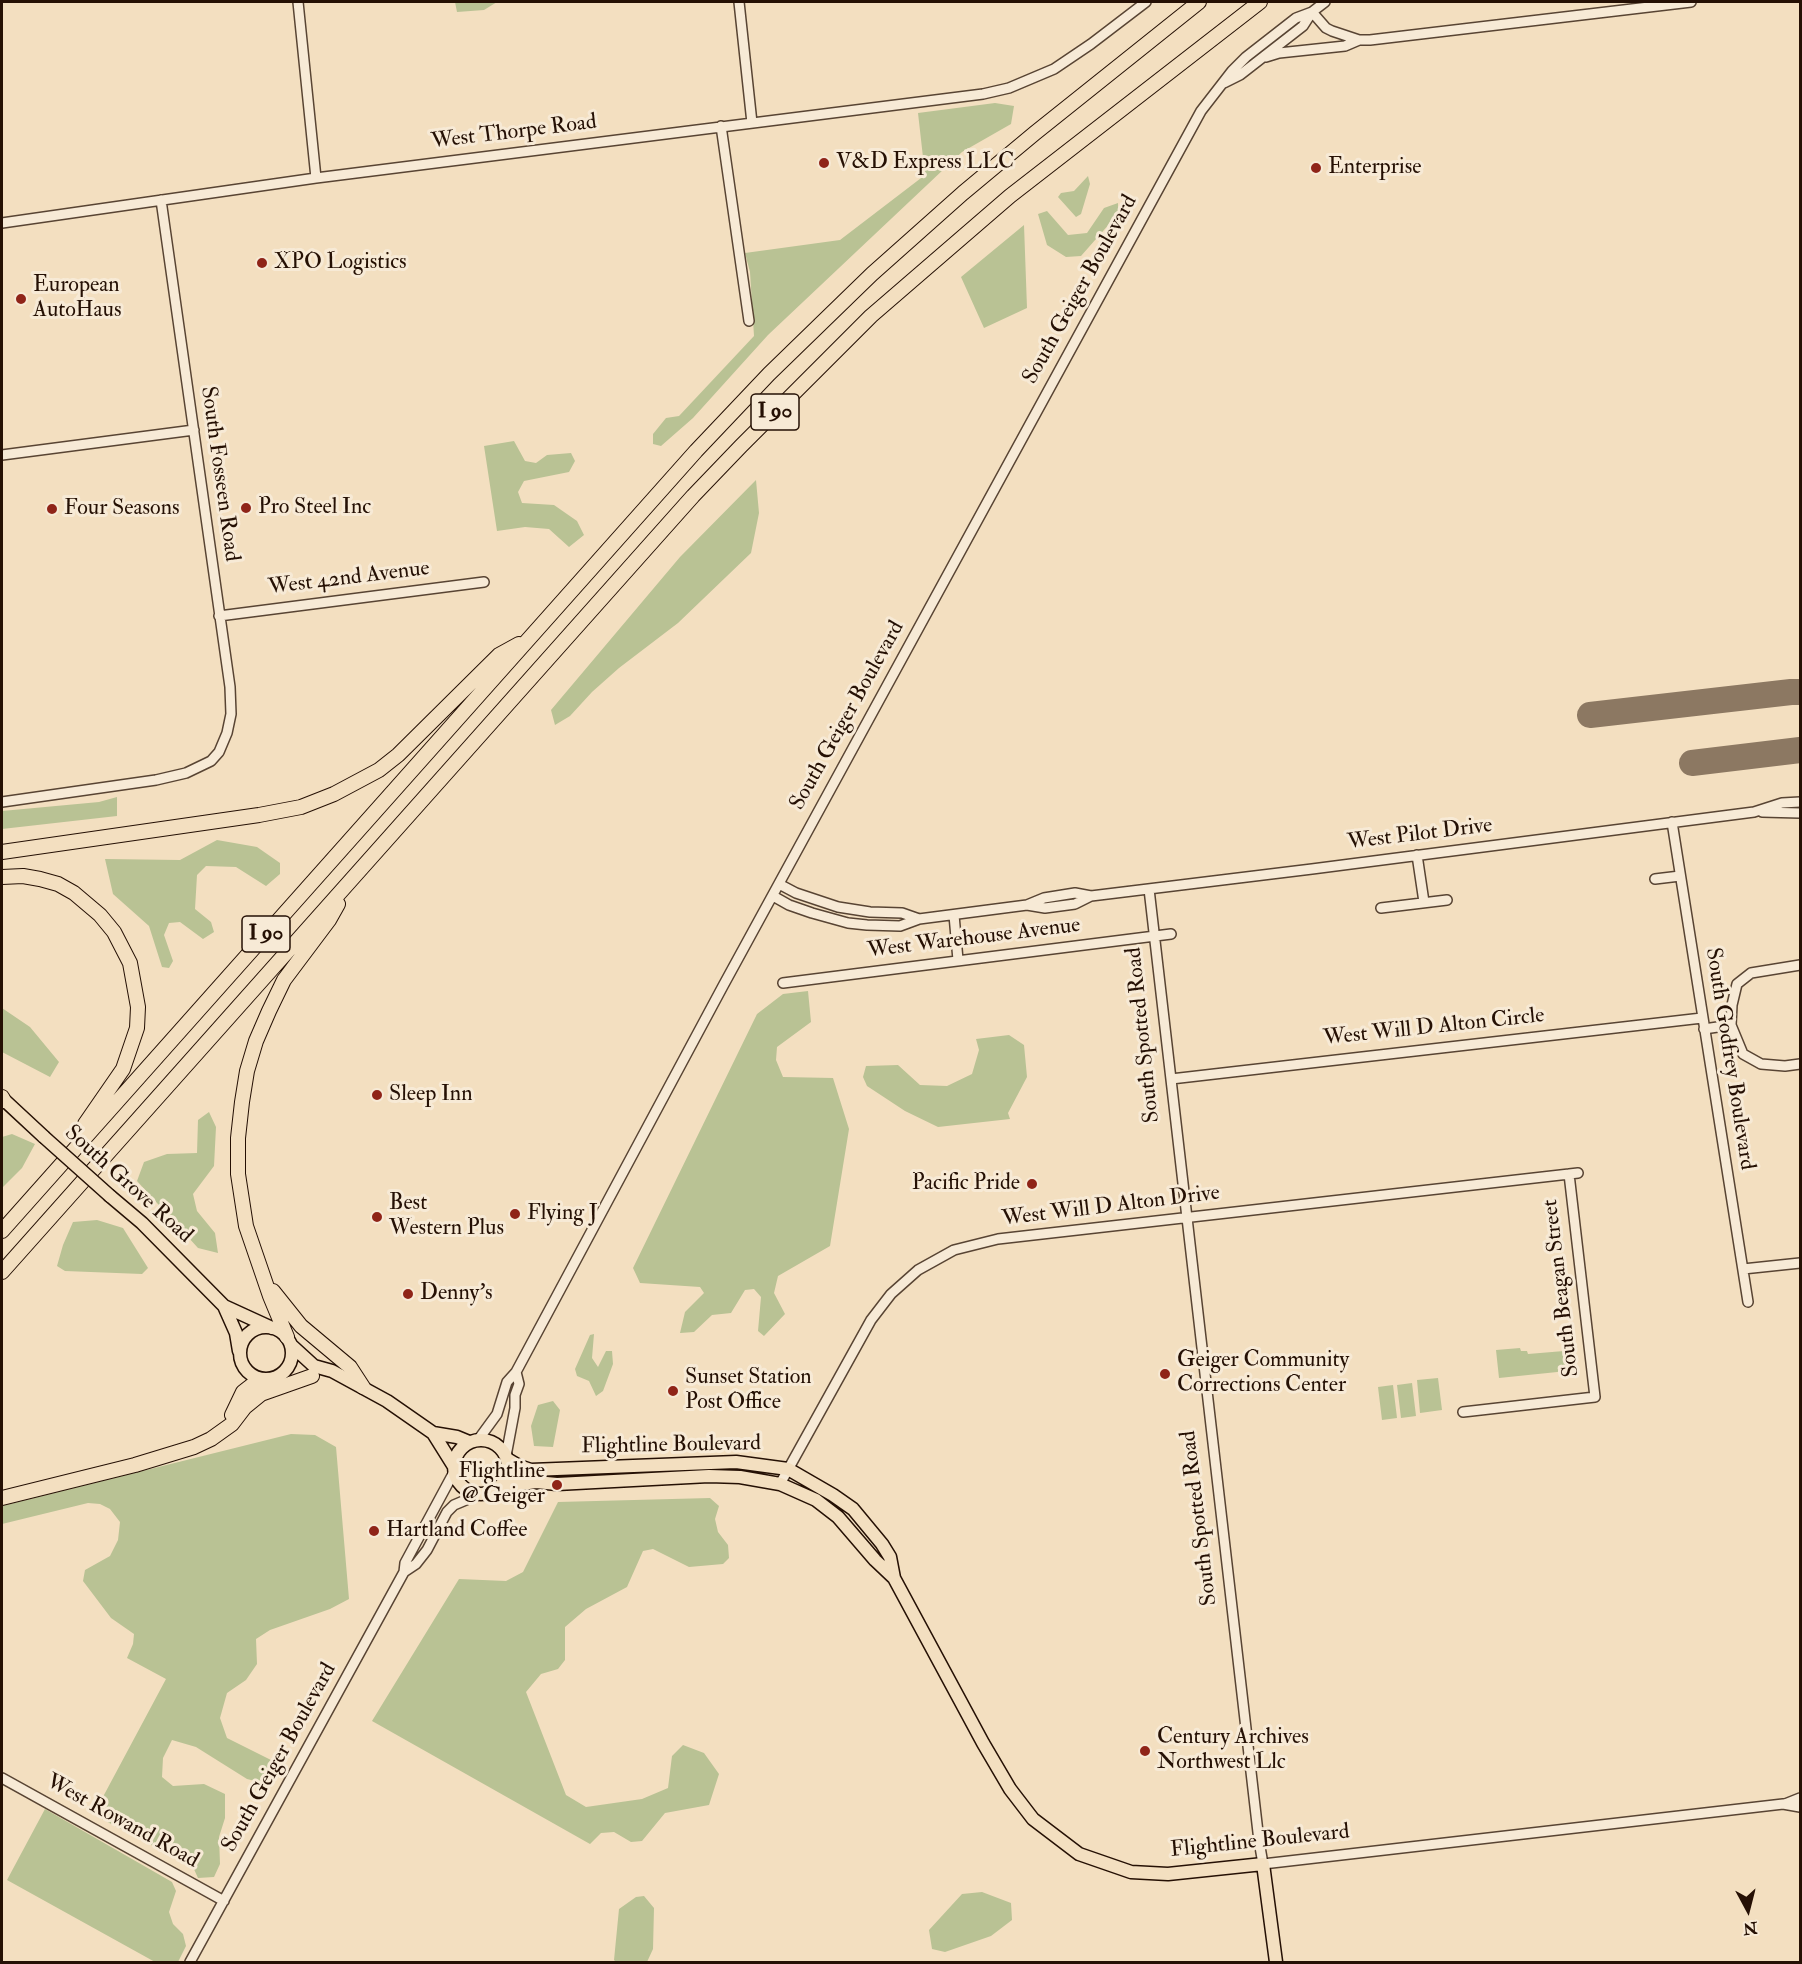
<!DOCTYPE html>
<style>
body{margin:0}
#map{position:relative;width:1802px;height:1964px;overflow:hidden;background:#f3dfc0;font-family:"IM FELL Double Pica",serif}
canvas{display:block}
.frame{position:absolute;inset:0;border:3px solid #251004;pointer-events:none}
.north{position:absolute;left:1718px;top:1880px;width:60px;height:60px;-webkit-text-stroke:4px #f7ead6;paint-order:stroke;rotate:173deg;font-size:16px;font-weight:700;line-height:24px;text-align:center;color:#251004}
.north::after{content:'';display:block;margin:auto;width:21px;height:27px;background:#251004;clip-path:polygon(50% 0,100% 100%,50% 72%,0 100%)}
</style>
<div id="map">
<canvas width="1802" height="1964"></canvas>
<div class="frame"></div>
<div class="north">N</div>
</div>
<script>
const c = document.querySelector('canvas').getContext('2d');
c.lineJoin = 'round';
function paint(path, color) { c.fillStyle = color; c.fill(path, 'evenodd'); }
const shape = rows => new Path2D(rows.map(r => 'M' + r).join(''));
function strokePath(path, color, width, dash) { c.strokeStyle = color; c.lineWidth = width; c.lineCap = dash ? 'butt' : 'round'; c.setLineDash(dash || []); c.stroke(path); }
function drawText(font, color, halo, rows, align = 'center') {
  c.font = font + ' "IM FELL Double Pica",serif'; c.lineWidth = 6; c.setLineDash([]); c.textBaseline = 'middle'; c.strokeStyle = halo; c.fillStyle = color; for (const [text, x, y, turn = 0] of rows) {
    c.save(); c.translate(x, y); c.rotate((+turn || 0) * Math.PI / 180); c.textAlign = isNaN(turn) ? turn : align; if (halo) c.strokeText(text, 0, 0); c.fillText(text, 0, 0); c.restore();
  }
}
paint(shape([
 [455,2,497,2,484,10,457,12],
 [995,103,1014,106,1011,124,962,152,768,335,693,418,661,446,653,444,653,434,666,418,679,416,754,336,750,272,745,253,840,240,925,175,918,113],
 [1088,176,1090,184,1081,214,1076,217,1058,197,1061,193,1074,191],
 [1118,203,1118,214,1081,256,1066,257,1047,245,1038,214,1047,211,1068,235,1087,233,1104,208],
 [1024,225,1027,308,984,328,961,277],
 [514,441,525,461,536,463,547,455,571,453,575,461,569,472,524,481,518,492,522,503,554,505,577,521,584,535,569,547,549,529,525,527,497,531,484,446],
 [756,480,759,513,751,553,678,623,619,668,592,692,570,716,555,725,551,710,680,557],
 [117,797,117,816,2,829,2,811,99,802],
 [217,840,257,847,280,863,280,874,266,886,236,867,206,866,197,875,195,909,211,922,214,932,203,939,180,922,169,923,164,935,173,961,169,968,162,967,149,926,113,894,105,859,180,860],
 [808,991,811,1022,777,1047,776,1060,783,1077,833,1078,849,1129,830,1246,778,1276,774,1293,785,1314,764,1336,758,1331,761,1297,754,1289,745,1290,731,1313,712,1315,694,1332,680,1333,685,1312,704,1293,700,1287,640,1283,633,1268,757,1014,783,994],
 [2,1008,30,1027,59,1062,50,1077,2,1052],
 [1009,1035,1024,1045,1027,1077,1008,1113,1010,1119,938,1127,905,1111,867,1086,863,1077,866,1066,898,1065,920,1085,947,1086,972,1074,979,1050,976,1039],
 [209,1112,216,1127,214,1166,193,1194,197,1211,215,1233,218,1253,198,1248,137,1181,144,1162,167,1154,197,1153,198,1120],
 [12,1134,35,1144,22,1168,2,1188,2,1137],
 [97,1220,123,1228,148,1268,142,1274,65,1271,57,1266,63,1245,73,1222],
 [594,1334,592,1358,598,1367,606,1351,612,1351,613,1364,603,1391,596,1396,589,1381,577,1376,575,1369,590,1335],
 [1520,1348,1521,1351,1527,1351,1528,1354,1564,1351,1567,1371,1499,1378,1496,1350],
 [1438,1378,1442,1410,1420,1413,1417,1380],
 [1412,1383,1416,1416,1401,1418,1397,1385],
 [1393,1385,1397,1418,1382,1420,1378,1387],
 [553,1401,560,1410,553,1447,534,1446,531,1426,538,1405],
 [291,1434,315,1435,336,1447,349,1599,330,1609,270,1630,256,1639,257,1664,246,1680,227,1693,220,1718,227,1738,277,1763,279,1777,267,1784,247,1779,196,1747,172,1740,163,1758,162,1777,173,1786,204,1784,225,1794,225,1818,219,1837,220,1864,214,1877,198,1878,193,1867,98,1817,97,1808,166,1679,127,1658,133,1644,134,1634,111,1618,83,1581,85,1570,110,1556,118,1540,120,1522,110,1509,100,1504,88,1503,2,1524,2,1506],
 [710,1498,719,1506,715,1519,718,1532,728,1545,729,1558,723,1564,689,1567,653,1549,643,1551,627,1587,586,1609,565,1627,565,1660,558,1669,541,1674,526,1692,566,1795,586,1807,642,1799,668,1788,672,1756,683,1745,704,1753,719,1774,709,1805,665,1813,642,1841,631,1842,614,1832,601,1833,590,1844,372,1721,459,1579,506,1581,523,1572,558,1502],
 [45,1809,172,1882,176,1891,169,1912,173,1924,183,1934,186,1946,178,1962,155,1962,7,1880],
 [982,1892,1011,1903,1012,1920,991,1936,945,1952,932,1949,929,1930,962,1894],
 [644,1896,654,1908,653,1949,647,1962,616,1962,614,1960,619,1909,636,1897]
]), '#b9c294');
strokePath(shape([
 [1590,715,1791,692,1800,692],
 [1692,763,1800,750]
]), '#8c7862', 26);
const minor = shape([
 [298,2,316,178],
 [739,2,752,123],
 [1312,12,1326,28,1332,31,1359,40,1370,40,1691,2],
 [1266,57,1279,53,1345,46,1359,40],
 [1224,83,1240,75,1303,26,1312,12],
 [721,126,749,321],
 [2,223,316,178,983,94,1009,88,1054,69,1091,44,1146,2],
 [2,455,194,430],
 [219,616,484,582],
 [2,802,156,780,186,773,211,761,219,752,227,733,231,714,230,687,161,200],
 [1762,812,1800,813],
 [1672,822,1748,1302],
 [1417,855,1424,902],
 [1655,879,1680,876],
 [779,884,796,893,838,907,870,912,902,913,919,919],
 [1149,889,1259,1841,1263,1864,1783,1804,1800,1807],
 [773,896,789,905,812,913,848,923,867,925,900,926,919,919,1027,905,1044,898,1075,893,1091,896,1312,869,1754,812,1782,803,1800,802],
 [1027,905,1045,908,1075,904,1091,896],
 [1381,908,1447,900],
 [954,915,958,960],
 [783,983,1171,934],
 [1731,1025,1743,1054,1761,1064,1785,1066,1800,1064],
 [1704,1029,1731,1025,1732,1005,1737,984,1751,973,1800,965],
 [1171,1079,1702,1018],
 [1743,1269,1800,1263],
 [1463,1412,1595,1397,1569,1174],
 [478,1440,497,1414,507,1382,516,1372,723,986,1201,111,1232,71,1246,57,1296,18,1312,12,1325,2],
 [506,1456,515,1408,515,1395,519,1384,516,1372],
 [780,1484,871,1320,891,1294,918,1270,954,1250,998,1239,1578,1173],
 [404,1572,416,1564,427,1550,447,1512,454,1505,480,1494],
 [2,1778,224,1901],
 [1785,1804,1800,1798],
 [190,1962,404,1572,405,1563,454,1472]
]);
const major = shape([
 [2,1098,44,1137],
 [110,1196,142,1223,224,1306,236,1333,239,1351],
 [224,1306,272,1328],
 '240 1353a26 26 0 1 1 52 0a26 26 0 1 1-52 0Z',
 [291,1345,314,1366,332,1371,387,1401,433,1433,453,1465],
 [433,1433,457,1437,469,1442],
 '454 1467a27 27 0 1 1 54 0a27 27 0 1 1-54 0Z',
 [507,1459,519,1466,531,1470,736,1462,788,1469,833,1495,853,1509,882,1544,890,1557,894,1578],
 [499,1487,536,1482,557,1484,709,1476,740,1477,780,1484,816,1500,838,1517,875,1560,894,1578,983,1743,1010,1789,1033,1819,1079,1854,1131,1872,1168,1874,1263,1864,1276,1962]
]);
const highway = shape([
 [2,852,259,815,301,807,334,794,379,770,398,755,499,655,519,644],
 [2,877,23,876,40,879,58,884,74,893,100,915,114,932,130,963,138,1007,137,1028,123,1069,85,1124,80,1138],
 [2,1097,4,1101],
 [2,1231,696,451,769,374,872,274,963,193,1035,133,1199,2],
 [2,1272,693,496,741,446,871,316,1010,196,1260,2],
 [273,1291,301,1326,350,1367,363,1387],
 [287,1337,270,1296,246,1226,238,1174,238,1138,242,1102,247,1071,256,1041,269,1011,284,980,329,920,338,904],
 [232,1415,243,1392,252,1385,263,1380],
 [2,1498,135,1465,194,1447,211,1439,232,1424,245,1407,261,1394,312,1376]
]);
strokePath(minor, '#584433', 12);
strokePath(major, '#251004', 15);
strokePath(highway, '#251004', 16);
strokePath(minor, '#f7ead6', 9);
strokePath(major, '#f3dfc0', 12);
strokePath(highway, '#f3dfc0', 14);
const majorBridge = shape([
 [44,1137,110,1196]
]);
strokePath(majorBridge, '#251004', 15, []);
strokePath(majorBridge, '#f3dfc0', 12);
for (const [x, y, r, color] of [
 [824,163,6,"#8f2418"],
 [1316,168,6,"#8f2418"],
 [262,263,6,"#8f2418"],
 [21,299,6,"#8f2418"],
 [246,508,6,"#8f2418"],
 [52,509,6,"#8f2418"],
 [377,1095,6,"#8f2418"],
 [1032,1184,6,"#8f2418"],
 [515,1214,6,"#8f2418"],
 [377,1217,6,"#8f2418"],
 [408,1294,6,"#8f2418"],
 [1165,1374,6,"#8f2418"],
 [673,1391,6,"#8f2418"],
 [557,1485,6,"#8f2418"],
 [374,1531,6,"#8f2418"],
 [1145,1751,6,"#8f2418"]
]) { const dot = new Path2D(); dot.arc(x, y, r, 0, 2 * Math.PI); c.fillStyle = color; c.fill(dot); strokePath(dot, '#f7ead6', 2); }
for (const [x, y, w] of [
 [775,412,48],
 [266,934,48]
]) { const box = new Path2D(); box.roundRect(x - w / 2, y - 18, w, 36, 4.5); c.fillStyle = '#f7ead6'; c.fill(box); strokePath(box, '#251004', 1.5); }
drawText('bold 21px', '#251004', null, [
 ["I 90",775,412],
 ["I 90",266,934]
]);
drawText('22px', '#251004', '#f7ead6', [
 ["West Thorpe Road",514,133,-7],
 ["South Geiger Boulevard",1081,290,-61],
 ["South Fosseen Road",219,474,82],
 ["West 42nd Avenue",349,579,-7],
 ["South Geiger Boulevard",848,716,-61],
 ["West Pilot Drive",1420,835,-7],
 ["West Warehouse Avenue",974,939,-7],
 ["West Will D Alton Circle",1434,1028,-6],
 ["South Spotted Road",1144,1035,-96],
 ["South Godfrey Boulevard",1729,1059,81],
 ["South Grove Road",128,1185,42],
 ["West Will D Alton Drive",1111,1207,-7],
 ["South Beagan Street",1562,1288,-97],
 ["Flightline Boulevard",671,1446,-1],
 ["South Spotted Road",1200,1518,-97],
 ["South Geiger Boulevard",280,1758,-61],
 ["West Rowand Road",122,1822,29],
 ["Flightline Boulevard",1260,1842,-6]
]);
drawText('22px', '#251004', '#f7ead6', [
 ["V&D Express LLC",836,163],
 ["Enterprise",1328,168],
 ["XPO Logistics",274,263],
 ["European",33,286],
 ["AutoHaus",33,311],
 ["Pro Steel Inc",258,508],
 ["Four Seasons",64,509],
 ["Sleep Inn",389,1095],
 ["Pacific Pride",1020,1184,"right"],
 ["Best",389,1204],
 ["Western Plus",389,1229],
 ["Flying J",527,1214],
 ["Denny's",420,1294],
 ["Geiger Community",1177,1361],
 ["Corrections Center",1177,1386],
 ["Sunset Station",685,1378],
 ["Post Office",685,1403],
 ["Flightline",545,1472,"right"],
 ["@ Geiger",545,1497,"right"],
 ["Hartland Coffee",386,1531],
 ["Century Archives",1157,1738],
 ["Northwest Llc",1157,1763]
], 'left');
</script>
